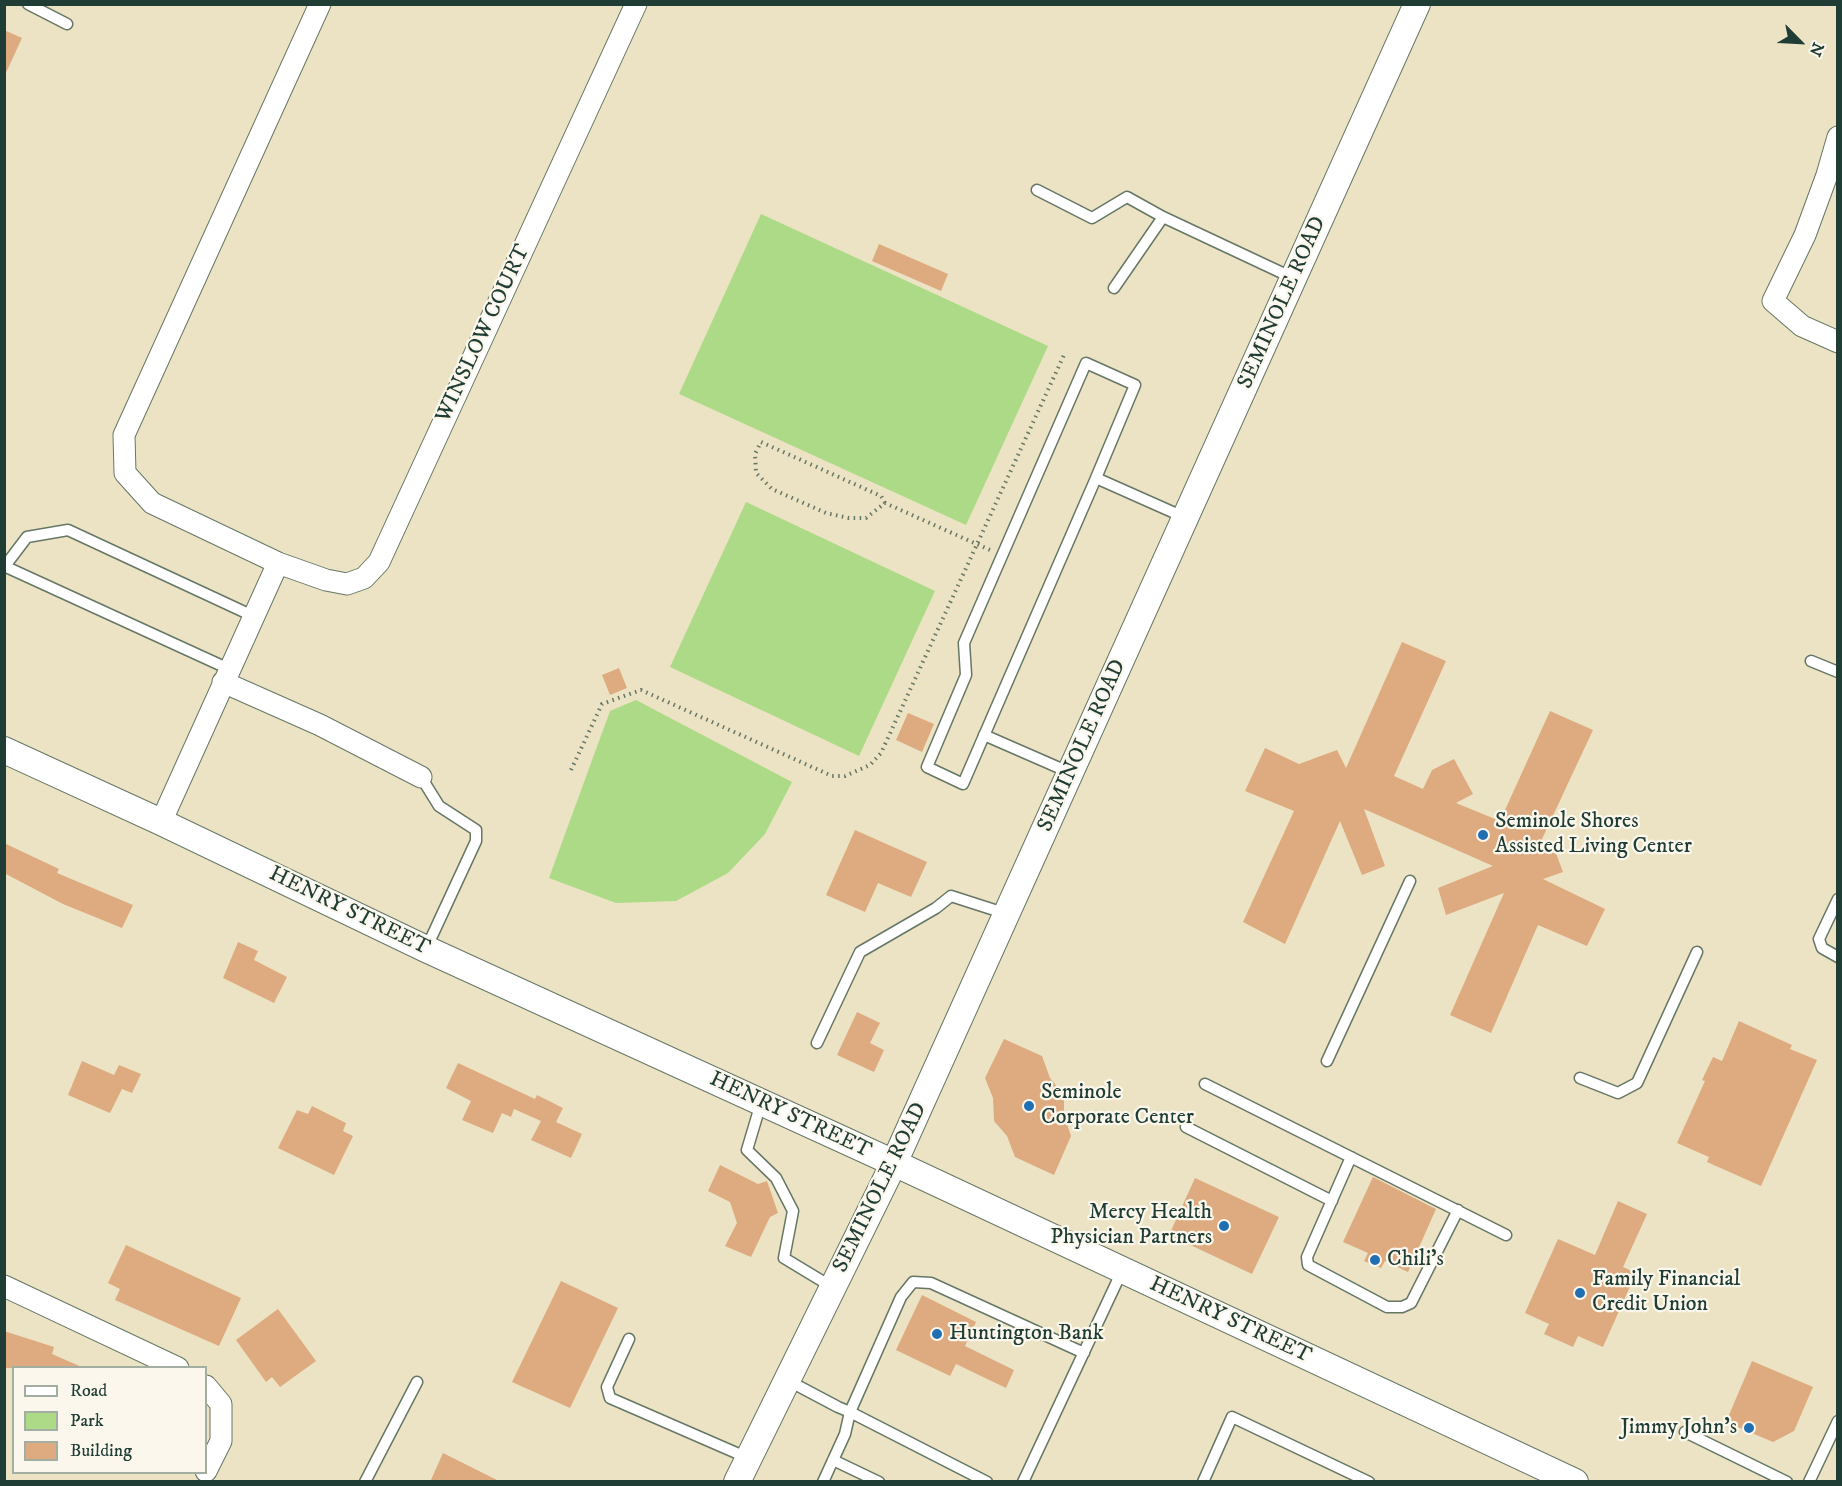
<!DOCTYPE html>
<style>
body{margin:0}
#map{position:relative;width:1842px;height:1486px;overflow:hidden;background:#ebe3c3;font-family:"IM FELL DW Pica",serif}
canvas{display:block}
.frame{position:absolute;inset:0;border:6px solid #1f3d34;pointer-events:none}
.legend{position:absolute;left:12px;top:1366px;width:195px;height:108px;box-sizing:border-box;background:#fbf7ec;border:2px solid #a3ada2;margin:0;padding:8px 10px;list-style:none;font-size:18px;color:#1f3d34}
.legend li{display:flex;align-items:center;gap:12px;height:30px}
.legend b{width:30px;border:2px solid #a3ada2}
.north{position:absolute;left:1770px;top:12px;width:60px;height:60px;-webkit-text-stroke:4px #fbf7ec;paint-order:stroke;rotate:114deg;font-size:16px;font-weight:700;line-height:24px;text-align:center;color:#1f3d34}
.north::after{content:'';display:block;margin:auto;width:21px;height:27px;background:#1f3d34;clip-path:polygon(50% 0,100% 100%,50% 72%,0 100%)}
</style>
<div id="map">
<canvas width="1842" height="1486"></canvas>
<div class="frame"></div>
<ul class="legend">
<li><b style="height:8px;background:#fff"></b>Road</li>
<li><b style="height:16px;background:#adda86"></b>Park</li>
<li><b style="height:16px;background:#deab80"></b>Building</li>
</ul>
<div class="north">N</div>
</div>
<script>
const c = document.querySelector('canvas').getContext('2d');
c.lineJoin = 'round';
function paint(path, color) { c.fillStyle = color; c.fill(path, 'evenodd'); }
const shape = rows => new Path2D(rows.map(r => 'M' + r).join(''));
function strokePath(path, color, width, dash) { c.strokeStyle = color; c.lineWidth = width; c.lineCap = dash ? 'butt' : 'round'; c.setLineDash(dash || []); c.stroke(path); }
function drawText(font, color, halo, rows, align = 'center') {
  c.font = font + ' "IM FELL DW Pica",serif'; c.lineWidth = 4.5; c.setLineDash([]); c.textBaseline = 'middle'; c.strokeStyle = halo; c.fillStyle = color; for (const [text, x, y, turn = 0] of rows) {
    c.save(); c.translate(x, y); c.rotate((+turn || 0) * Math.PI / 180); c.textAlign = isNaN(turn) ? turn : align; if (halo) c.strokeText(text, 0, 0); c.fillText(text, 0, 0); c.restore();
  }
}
paint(shape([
 [761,214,1048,346,966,525,679,394],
 [746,502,935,591,859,756,670,667],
 [636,700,792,782,765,834,728,873,676,901,616,903,549,878,610,711]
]), '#adda86');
paint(shape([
 [4,30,22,38,4,77],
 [879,244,948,274,941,291,872,261],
 [1402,642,1446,661,1394,776,1423,789,1432,770,1454,759,1473,794,1456,803,1500,821,1550,711,1593,730,1535,854,1554,848,1563,872,1543,879,1605,909,1587,946,1538,925,1491,1033,1450,1015,1504,893,1446,915,1438,888,1493,866,1364,809,1385,866,1362,875,1340,821,1285,944,1243,922,1294,811,1245,791,1265,748,1299,764,1337,750,1346,768],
 [619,668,627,688,610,695,602,675],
 [908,713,934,724,922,752,896,740],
 [855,830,927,862,911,897,878,883,865,912,826,895],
 [4,843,59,869,57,873,133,905,122,928,63,904,4,873],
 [238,942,258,951,254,960,287,977,274,1003,223,978],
 [857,1012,880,1023,870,1043,884,1050,874,1072,837,1055],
 [1739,1021,1792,1045,1790,1049,1817,1060,1761,1186,1707,1162,1709,1157,1677,1143,1705,1081,1702,1080,1713,1057,1722,1061],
 [1004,1039,1042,1056,1050,1078,1064,1095,1064,1115,1071,1136,1054,1175,1015,1157,1007,1136,994,1121,993,1098,985,1078],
 [82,1061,114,1075,119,1065,141,1074,132,1093,122,1089,110,1113,68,1095],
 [458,1063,535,1099,537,1095,563,1108,556,1122,582,1134,571,1158,531,1140,541,1121,514,1109,511,1117,502,1113,493,1133,462,1120,471,1101,446,1088],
 [312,1106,346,1123,343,1131,353,1136,334,1175,278,1148,297,1110,308,1114],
 [720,1165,758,1184,767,1181,778,1213,770,1217,751,1257,725,1246,737,1223,730,1202,708,1191],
 [1373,1177,1436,1209,1408,1272,1385,1261,1381,1268,1364,1261,1368,1253,1343,1242],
 [1195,1178,1279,1217,1252,1274,1169,1235],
 [1618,1201,1647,1214,1623,1267,1636,1273,1603,1347,1578,1336,1573,1347,1544,1334,1549,1324,1525,1313,1558,1239,1595,1255],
 [126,1245,241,1298,219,1346,115,1300,120,1289,108,1283],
 [561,1281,618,1308,570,1408,512,1382],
 [922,1295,976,1322,965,1346,1014,1370,1006,1388,956,1364,950,1376,896,1350],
 [278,1309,316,1361,280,1387,272,1377,266,1382,236,1340],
 [4,1331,54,1347,52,1354,84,1368,4,1368],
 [1752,1361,1813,1387,1794,1431,1773,1442,1726,1422],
 [443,1453,501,1482,430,1482]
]), '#deab80');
const service = shape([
 [28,4,67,24],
 [1037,190,1092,218,1127,197,1163,217,1293,278],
 [1114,288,1163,217],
 [1096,478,963,784,927,767,966,675,964,643,1086,363,1135,385,1096,478,1186,518],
 [4,566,229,669],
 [5,566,27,537,68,530,253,616],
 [1811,661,1838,672],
 [984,735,1071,773],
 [421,777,439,806,476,830,476,841,426,949],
 [1838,899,1819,939,1822,948,1838,957],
 [817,1043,860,952,936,908,951,896,1007,914],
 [1327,1061,1410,881],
 [1580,1078,1618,1093,1637,1083,1697,952],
 [1205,1084,1506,1235],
 [761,1103,747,1150,776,1178,793,1211,784,1258,832,1287],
 [1186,1127,1332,1201],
 [1351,1157,1307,1257,1308,1265,1387,1307,1402,1307,1411,1303,1458,1210],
 [629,1339,607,1387,610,1398,748,1458],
 [787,1380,838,1407,850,1412,845,1434,823,1482],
 [1685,1432,1787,1482],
 [833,1460,879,1482],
 [365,1482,417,1382],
 [987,1482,850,1412,901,1297,913,1282,931,1283,1084,1353],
 [1023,1482,1122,1271],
 [1203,1482,1232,1417,1369,1482],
 [1809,1482,1838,1421]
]);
const minor = shape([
 [320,4,124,435,125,473,152,503,278,563,326,580,347,584,364,578,379,562,636,4],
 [1838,137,1827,175,1805,235,1773,301,1802,326,1838,342],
 [223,682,320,725,421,777],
 [161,822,278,563],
 [4,1286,178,1368],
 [206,1386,221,1404,221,1441,206,1471]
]);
const tertiary = shape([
 [4,750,161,822,426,949,894,1163,1575,1482],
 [737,1482,894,1163,1417,4]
]);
strokePath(service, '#676', 13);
strokePath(minor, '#676', 23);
strokePath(tertiary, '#676', 28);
strokePath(shape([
 [885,503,881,496,761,442,755,454,756,473,772,489,826,513,849,518,866,518,885,503,990,550],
 [571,770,602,704,641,690,832,776,845,776,870,765,881,753,1064,355]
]), '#676', 4, [1.5, 4.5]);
strokePath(service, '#fff', 10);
strokePath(minor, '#fff', 21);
strokePath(tertiary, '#fff', 26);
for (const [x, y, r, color] of [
 [1483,835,6,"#1f6fb2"],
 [1029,1106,6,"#1f6fb2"],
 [1224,1226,6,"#1f6fb2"],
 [1375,1260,6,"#1f6fb2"],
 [1580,1293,6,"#1f6fb2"],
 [937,1334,6,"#1f6fb2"],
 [1749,1428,6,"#1f6fb2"]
]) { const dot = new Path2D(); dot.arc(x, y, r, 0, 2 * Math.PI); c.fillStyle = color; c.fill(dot); strokePath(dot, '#fbf7ec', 2); }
drawText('22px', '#1f3d34', '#fbf7ec', [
 ["SEMINOLE ROAD",1283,303,-66],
 ["WINSLOW COURT",484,334,-65],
 ["SEMINOLE ROAD",1083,746,-66],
 ["HENRY STREET",349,912,26],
 ["HENRY STREET",790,1116,25],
 ["SEMINOLE ROAD",881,1188,-64],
 ["HENRY STREET",1230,1321,25]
]);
drawText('22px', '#1f3d34', '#fbf7ec', [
 ["Seminole Shores",1495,822],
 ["Assisted Living Center",1495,847],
 ["Seminole",1041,1093],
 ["Corporate Center",1041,1118],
 ["Mercy Health",1212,1213,"right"],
 ["Physician Partners",1212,1238,"right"],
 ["Chili's",1387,1260],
 ["Family Financial",1592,1280],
 ["Credit Union",1592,1305],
 ["Huntington Bank",949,1334],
 ["Jimmy John's",1737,1428,"right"]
], 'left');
</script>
